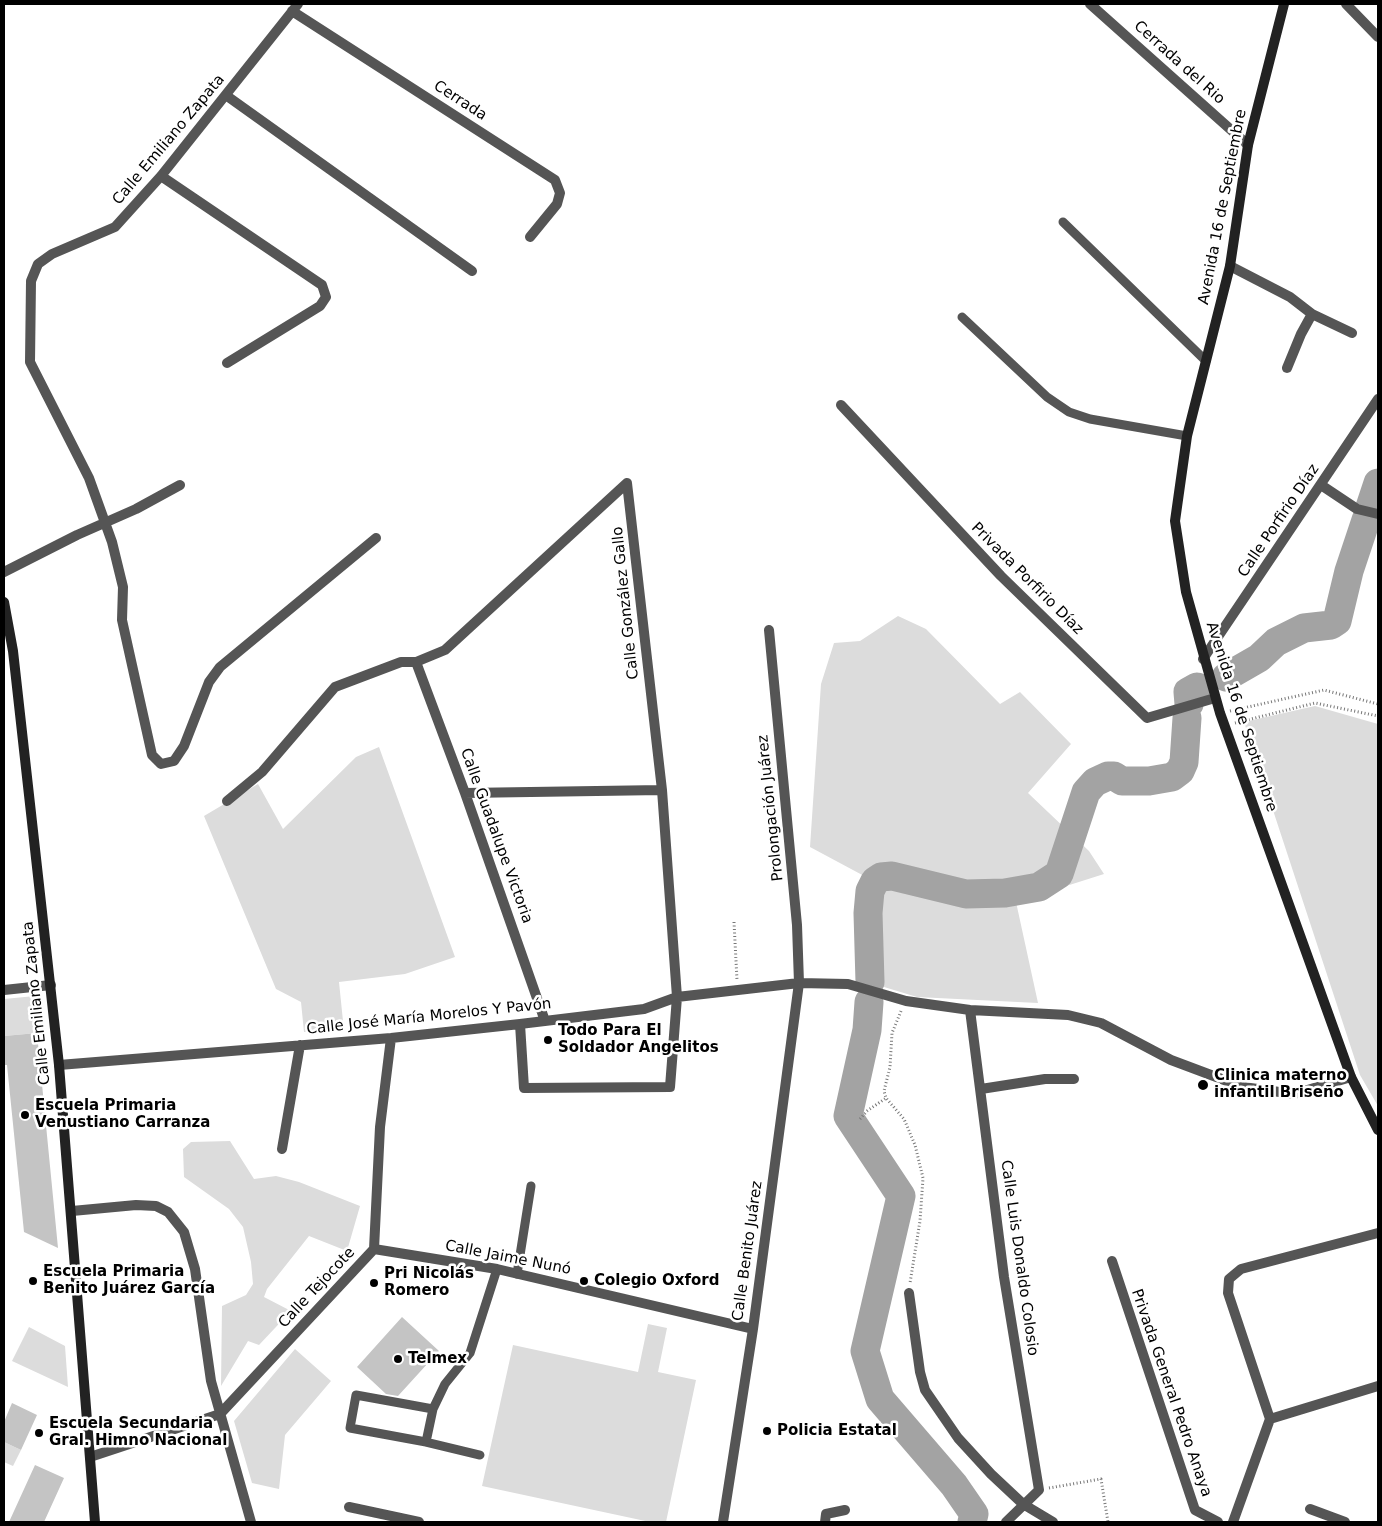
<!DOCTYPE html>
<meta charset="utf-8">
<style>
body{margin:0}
#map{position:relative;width:1382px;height:1526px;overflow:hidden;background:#fff;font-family:"DejaVu Sans",sans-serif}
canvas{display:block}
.frame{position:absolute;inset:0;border:5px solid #000;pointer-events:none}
</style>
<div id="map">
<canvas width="1382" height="1526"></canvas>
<div class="frame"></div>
</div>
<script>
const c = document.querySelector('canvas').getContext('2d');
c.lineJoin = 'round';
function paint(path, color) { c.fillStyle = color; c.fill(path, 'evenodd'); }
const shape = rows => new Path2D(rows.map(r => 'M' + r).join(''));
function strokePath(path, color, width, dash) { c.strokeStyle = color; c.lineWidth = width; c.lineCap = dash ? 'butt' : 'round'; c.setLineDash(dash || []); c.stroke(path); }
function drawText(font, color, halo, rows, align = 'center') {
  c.font = font + ' "DejaVu Sans",sans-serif'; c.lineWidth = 5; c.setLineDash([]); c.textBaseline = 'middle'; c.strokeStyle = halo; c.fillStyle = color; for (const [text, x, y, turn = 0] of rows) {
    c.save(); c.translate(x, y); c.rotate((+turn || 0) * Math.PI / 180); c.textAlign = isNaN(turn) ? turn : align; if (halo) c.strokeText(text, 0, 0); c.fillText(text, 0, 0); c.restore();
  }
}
paint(shape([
 [898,616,926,629,1000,704,1020,692,1071,744,1028,793,1089,851,1104,874,1016,902,1038,1003,917,997,861,980,866,877,810,847,821,684,834,643,860,641],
 [1315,706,1378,724,1378,1106,1360,1075,1244,722],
 [379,747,455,957,405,974,339,982,344,1031,304,1032,301,1002,276,989,204,816,258,784,283,829,356,757],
 [35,996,37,1033,4,1036,4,999],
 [230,1141,254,1179,276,1176,299,1182,360,1206,347,1251,309,1236,267,1289,264,1297,291,1311,259,1345,248,1341,221,1386,222,1306,246,1295,253,1284,251,1262,243,1227,229,1209,184,1177,183,1149,191,1142],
 [648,1324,667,1328,658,1372,696,1380,666,1522,650,1522,482,1486,513,1345,638,1372],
 [29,1327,65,1346,68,1387,12,1361],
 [295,1349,331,1381,285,1435,279,1489,252,1483,234,1421],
 [4,1442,21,1450,13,1466,4,1462]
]), '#dcdcdc');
strokePath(shape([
 [1370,507,1378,483],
 [1226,677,1259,658,1276,642,1304,628,1331,625,1337,621,1349,571,1366,520],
 [1189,704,1188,692,1197,687],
 [870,982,868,913,870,891,875,881,881,877,892,876,966,894,1005,893,1039,887,1059,874,1086,792,1095,782,1108,776,1114,776,1122,781,1149,781,1172,777,1180,771,1184,762,1187,718],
 [869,1002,867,1030,848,1116,901,1196,865,1351,880,1399,954,1485,974,1514,972,1522]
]), '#a3a3a3', 29);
paint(shape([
 [37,1033,58,1248,24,1232,7,1065,4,1065,4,1036],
 [402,1317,439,1351,398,1396,386,1394,357,1367],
 [12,1403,37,1415,21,1450,4,1442,4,1422],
 [35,1465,64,1478,44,1522,9,1522]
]), '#c4c4c4');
strokePath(shape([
 [1230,711,1324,690,1378,704],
 [1235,723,1315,703,1378,716],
 [734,922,737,980],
 [901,1011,892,1033,890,1067,884,1091,886,1098,904,1119,915,1145,923,1178,920,1221,910,1283],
 [860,1119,867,1111,886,1098],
 [1049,1488,1101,1479,1108,1522]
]), '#777', 3, [1, 2.5]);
strokePath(shape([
 [1063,222,1206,361],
 [962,317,1047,397,1069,412,1090,419,1187,436],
 [517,1274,531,1186],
 [433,1409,356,1395,350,1428,426,1442,480,1455],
 [426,1442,433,1409,445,1384,470,1353,497,1269]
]), '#555', 9);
strokePath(shape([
 [298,4,161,176,115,227,52,254,38,264,31,281,30,362,89,478,112,542,123,587,122,620,152,755,161,764,174,761,184,746,209,682,220,667,376,538],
 [1090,4,1248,145],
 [1346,4,1378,37],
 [292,11,555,180,560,193,557,204,530,237],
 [227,96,472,271],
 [161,176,322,285,326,297,320,306,227,363],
 [1230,266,1290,297,1312,314,1352,333],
 [1287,368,1301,334,1312,314],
 [841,405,1001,576,1147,718,1215,698],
 [1321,485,1357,509,1378,514],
 [4,572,77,535,136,509,180,485],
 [1203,659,1378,399],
 [416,662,465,793,545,1021],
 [465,793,662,790],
 [227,801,262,772,335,687,401,662,416,662,445,650,627,483],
 [4,990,51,985],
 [970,1010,1004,1277,1039,1490,1006,1522],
 [520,1024,524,1088,670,1087,677,997,662,790,627,483],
 [59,1065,391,1038,520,1024,644,1009,677,997,799,983,848,984,906,1001,970,1010,1068,1015,1101,1023,1171,1060,1243,1087,1294,1094,1351,1077],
 [981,1089,1045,1079,1074,1079],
 [282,1149,300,1045],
 [72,1211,136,1205,156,1206,168,1212,184,1232,195,1269,211,1381,251,1522],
 [374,1249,497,1269,753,1329],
 [1112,1261,1195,1510,1218,1522],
 [909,1293,920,1372,925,1390,958,1438,991,1474,1023,1504,1053,1522],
 [1270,1419,1378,1386],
 [90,1457,220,1414,374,1249,380,1127,391,1038],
 [349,1507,419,1522],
 [1310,1509,1345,1522],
 [723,1522,753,1329,799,983,797,925,769,630],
 [825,1522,826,1514,845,1510],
 [1233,1522,1270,1419,1228,1293,1229,1279,1241,1269,1378,1233]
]), '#555', 10);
strokePath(shape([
 [1284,4,1248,145,1230,266,1187,436,1175,521,1186,592,1220,713,1351,1077,1378,1130],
 [4,602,13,651,59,1065,95,1522]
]), '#222', 10);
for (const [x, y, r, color] of [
 [548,1040,5,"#000"],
 [1203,1085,6,"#000"],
 [25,1115,5,"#000"],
 [33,1281,5,"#000"],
 [584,1281,5,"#000"],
 [374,1283,5,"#000"],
 [398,1359,5,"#000"],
 [767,1431,5,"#000"],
 [39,1433,5,"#000"]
]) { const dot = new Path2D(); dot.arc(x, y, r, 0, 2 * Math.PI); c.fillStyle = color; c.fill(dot); strokePath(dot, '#fff', 2); }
drawText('15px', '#000', '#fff', [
 ["Cerrada del Rio",1179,63,42],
 ["Cerrada",460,101,33],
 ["Calle Emiliano Zapata",169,140,-50],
 ["Avenida 16 de Septiembre",1223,207,-79],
 ["Calle Porfirio Díaz",1279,521,-56],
 ["Privada Porfirio Díaz",1027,579,45],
 ["Calle González Gallo",626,603,-96],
 ["Avenida 16 de Septiembre",1241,717,72],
 ["Prolongación Juárez",771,808,-96],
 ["Calle Guadalupe Victoria",496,836,70],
 ["Calle Emiliano Zapata",37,1003,-96],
 ["Calle José María Morelos Y Pavón",429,1017,-6],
 ["Calle Benito Juárez",748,1251,-82],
 ["Calle Jaime Nunó",508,1258,11],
 ["Calle Luis Donaldo Colosio",1019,1258,82],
 ["Calle Tejocote",317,1288,-47],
 ["Privada General Pedro Anaya",1171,1393,71]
]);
drawText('bold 15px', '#000', '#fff', [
 ["Todo Para El",558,1031],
 ["Soldador Angelitos",558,1048],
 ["Clinica materno",1214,1076],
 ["infantil Briseño",1214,1093],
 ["Escuela Primaria",35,1106],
 ["Venustiano Carranza",35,1123],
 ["Escuela Primaria",43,1272],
 ["Benito Juárez García",43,1289],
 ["Pri Nicolás",384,1274],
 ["Romero",384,1291],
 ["Colegio Oxford",594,1281],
 ["Telmex",408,1359],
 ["Escuela Secundaria",49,1424],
 ["Gral. Himno Nacional",49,1441],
 ["Policia Estatal",777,1431]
], 'left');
</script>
